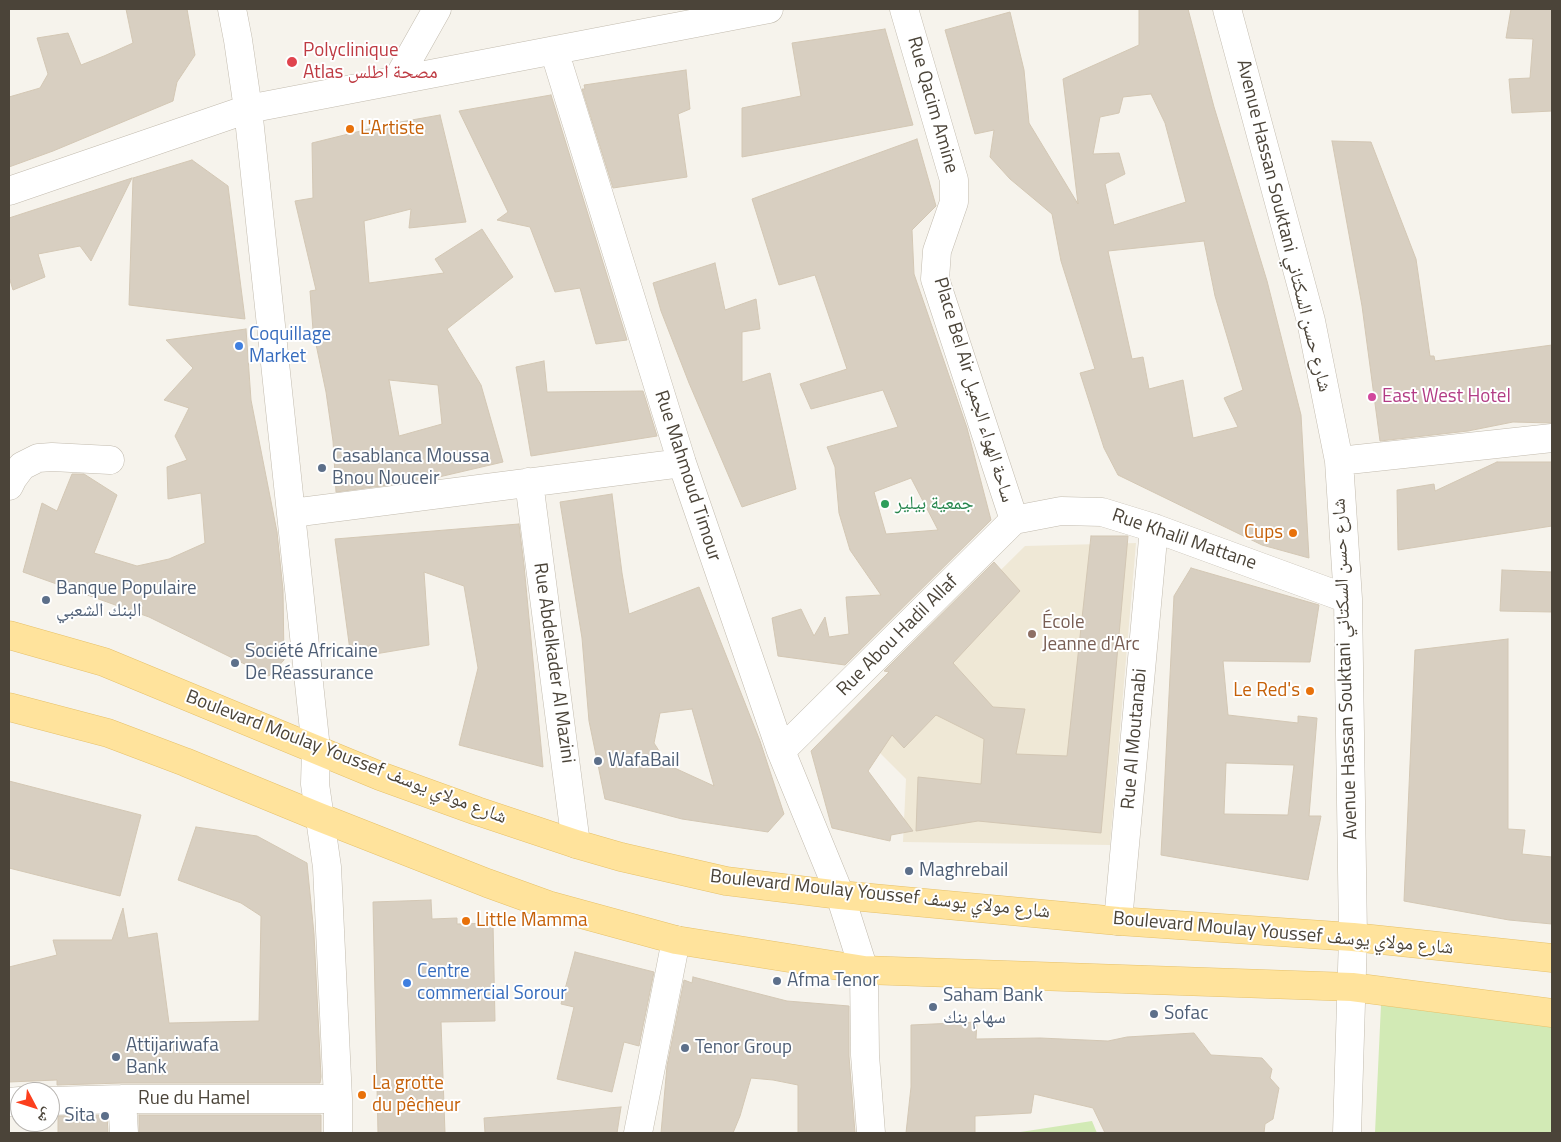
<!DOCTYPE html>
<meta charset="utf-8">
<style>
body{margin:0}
#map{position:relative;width:1561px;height:1142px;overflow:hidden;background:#f6f3ec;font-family:"Titillium Web","Noto Naskh Arabic",sans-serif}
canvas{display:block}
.frame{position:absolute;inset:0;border:10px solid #4b4439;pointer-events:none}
.north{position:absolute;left:10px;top:1082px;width:50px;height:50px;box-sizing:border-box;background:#fff;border:1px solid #b7b4b0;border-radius:50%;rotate:130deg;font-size:14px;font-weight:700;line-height:20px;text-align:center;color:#4b4439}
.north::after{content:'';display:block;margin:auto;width:18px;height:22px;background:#fc3f1d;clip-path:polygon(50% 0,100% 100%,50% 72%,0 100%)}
</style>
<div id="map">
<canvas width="1561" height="1142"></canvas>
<div class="frame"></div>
<div class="north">ش</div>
</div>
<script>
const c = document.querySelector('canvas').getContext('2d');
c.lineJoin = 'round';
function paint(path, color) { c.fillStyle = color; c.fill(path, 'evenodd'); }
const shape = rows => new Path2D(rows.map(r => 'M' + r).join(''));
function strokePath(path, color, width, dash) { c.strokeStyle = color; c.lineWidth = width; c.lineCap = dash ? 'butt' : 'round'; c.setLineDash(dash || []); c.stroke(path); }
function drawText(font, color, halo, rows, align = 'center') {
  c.font = font + ' "Titillium Web","Noto Naskh Arabic",sans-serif'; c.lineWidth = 4; c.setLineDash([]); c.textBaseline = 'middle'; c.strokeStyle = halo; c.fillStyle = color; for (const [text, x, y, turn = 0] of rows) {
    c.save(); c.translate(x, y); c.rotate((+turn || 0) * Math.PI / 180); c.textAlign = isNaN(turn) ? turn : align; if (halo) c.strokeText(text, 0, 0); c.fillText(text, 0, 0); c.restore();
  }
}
paint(shape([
 [1136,543,1110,845,903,842,906,779,848,721,1025,546]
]), '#efe8d6');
paint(shape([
 [1381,1005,1552,1027,1552,1133,1375,1133],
 [1092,1121,1097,1133,1014,1133]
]), '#d2eab5');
const building = shape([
 [126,9,187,9,195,55,177,82,173,101,53,151,9,167,9,97,40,88,48,74,37,38,68,33,81,65,104,56,133,43,126,9],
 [1139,9,1188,9,1214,107,1267,281,1301,415,1309,558,1262,545,1118,475,1104,448,1080,373,1095,369,1061,261,1052,214,1010,179,990,157,994,130,975,134,945,30,1010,12,1024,70,1029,123,1078,204,1063,79,1139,45,1139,9],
 [1151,94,1165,123,1186,202,1114,225,1105,184,1125,174,1119,153,1093,154,1100,117,1119,113,1123,97,1151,94],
 [1204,241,1215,296,1243,390,1224,398,1238,427,1193,438,1183,380,1149,389,1143,357,1132,359,1108,251,1204,241],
 [1511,9,1552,9,1552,111,1512,113,1509,79,1530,78,1533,39,1506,38,1511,9],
 [885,29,913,125,742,157,742,108,801,96,792,43,885,29],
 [686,70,690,109,678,114,687,177,613,188,582,89,585,89,584,85,686,70],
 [551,95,627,340,596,344,580,288,555,292,530,227,497,220,508,212,459,111,551,95],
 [440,115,466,222,409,228,411,209,364,221,369,283,444,273,435,259,482,229,513,277,447,329,481,385,503,462,426,480,336,492,333,441,326,392,313,330,310,291,316,290,295,201,313,198,312,143,389,124,440,115],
 [389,380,438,385,442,424,399,436,389,380],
 [917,139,936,206,912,230,914,274,967,428,991,520,845,665,778,656,772,618,801,609,814,636,825,617,829,637,849,634,846,597,881,595,850,550,839,513,835,467,827,447,898,427,883,390,811,409,800,384,847,369,815,275,779,285,752,199,917,139],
 [911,478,938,530,886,534,874,492,911,478],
 [1332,141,1371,142,1416,259,1430,356,1434,356,1435,361,1552,345,1552,423,1513,422,1468,431,1380,441,1362,306,1332,141],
 [192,160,228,186,245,319,129,305,133,178,192,160],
 [132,178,91,261,80,246,38,254,45,277,13,290,9,277,9,218,132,178],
 [715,263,725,310,756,299,760,329,742,332,742,382,770,373,796,489,742,507,689,383,661,311,653,283,715,263],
 [246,329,251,400,277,532,283,590,284,660,269,676,149,617,23,572,42,503,57,511,72,474,84,474,117,495,94,553,137,566,169,559,205,543,201,493,168,499,167,467,187,460,175,436,189,408,164,400,193,368,166,340,246,329],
 [544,361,547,392,643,391,657,436,531,456,516,367,544,361],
 [1497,462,1552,462,1552,526,1398,550,1397,490,1434,484,1435,491,1497,462],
 [612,494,622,573,629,614,699,587,760,741,784,814,768,832,682,819,605,799,589,721,582,638,560,502,612,494],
 [692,709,714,786,668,765,654,743,660,713,692,709],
 [519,524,524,565,543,767,459,745,478,668,464,586,424,572,429,645,351,658,335,539,519,524],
 [1091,536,1128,536,1101,833,978,821,916,831,918,777,981,784,984,739,936,715,904,748,892,735,868,771,913,831,891,835,890,841,832,828,811,751,889,672,884,671,994,562,1020,591,953,663,993,707,1025,709,1016,754,1067,756,1091,536],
 [1191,568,1319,605,1310,662,1223,661,1228,715,1298,723,1298,716,1317,718,1309,816,1321,816,1308,880,1161,855,1174,596,1191,568],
 [1226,763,1294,765,1288,815,1224,814,1226,763],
 [1502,570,1552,572,1552,612,1500,611,1502,570],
 [1508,639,1508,829,1525,830,1522,854,1552,857,1552,924,1509,920,1404,901,1415,650,1508,639],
 [9,781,141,815,120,896,9,868,9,781],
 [196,827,257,836,307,863,314,934,321,1077,320,1083,122,1083,57,1085,57,1080,9,1082,9,967,57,955,53,940,112,940,123,908,128,938,157,933,169,1023,259,1021,261,916,241,903,178,880,196,827],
 [431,900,432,919,457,918,457,924,493,923,495,1021,441,1022,445,1133,378,1133,373,902,431,900],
 [575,952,654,972,639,1046,624,1042,612,1092,557,1079,574,1007,561,1004,575,952],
 [693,977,787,1001,849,1006,849,1056,855,1133,798,1133,798,1085,773,1080,751,1078,740,1116,733,1133,661,1133,667,1066,684,980,692,983,693,977],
 [977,1022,976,1039,1040,1038,1108,1041,1127,1037,1194,1033,1211,1055,1262,1058,1272,1069,1270,1078,1279,1088,1273,1119,1265,1124,1264,1133,1105,1133,1093,1108,1034,1094,1031,1113,975,1116,975,1133,906,1133,911,1087,911,1025,977,1022],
 [621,1107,617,1133,485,1133,484,1118,621,1107],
 [107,1115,108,1133,58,1133,58,1116,107,1115],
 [139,1115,321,1115,321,1133,139,1133,139,1115]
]);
paint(building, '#d8cfc1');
strokePath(building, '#d3c7b4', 1);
const minor = shape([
 [232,9,238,40,248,109,316,749,315,784,327,867,338,1099,338,1133],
 [904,9,954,180,954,202,937,251,935,279,1014,520],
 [1227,9,1311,321,1339,461,1348,599,1353,937,1347,1133],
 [554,50,682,463,781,751,840,895,864,970,865,1055,871,1133],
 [397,80,437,9],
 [9,191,248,109,769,9],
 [1339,461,1552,438],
 [529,482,576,844],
 [9,486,13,478,22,466,38,458,52,457,110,460],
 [292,513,682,463],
 [1014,520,1061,511,1102,512,1154,528,1348,599],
 [781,751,1014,520],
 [1118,921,1154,528],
 [122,1099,124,1133],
 [50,1101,122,1099,338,1099],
 [9,1102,20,1101],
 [638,1133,676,940]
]);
const major = shape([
 [9,635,104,662,380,776,477,811,576,844,621,857,726,881,840,895,1118,921,1353,937,1552,958],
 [9,707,108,733,185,762,319,817,487,883,548,905,676,940,864,970,1352,987,1552,1013]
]);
strokePath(minor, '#c2bbae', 29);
strokePath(major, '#e6c16a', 29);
strokePath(minor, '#fff', 28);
strokePath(major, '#ffe39c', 28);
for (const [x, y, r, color] of [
 [292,62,6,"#e0444e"],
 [350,129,5,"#e8710a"],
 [239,346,5,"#3f7fe0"],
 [1372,397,5,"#d1479c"],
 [322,468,5,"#5c6f8a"],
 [885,504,5,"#2e9e5b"],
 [1293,533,5,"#e8710a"],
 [46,600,5,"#5c6f8a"],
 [1032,634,5,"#8d6e63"],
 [235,663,5,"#5c6f8a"],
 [1310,691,5,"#e8710a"],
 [598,761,5,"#5c6f8a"],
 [909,871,5,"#5c6f8a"],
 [466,921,5,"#e8710a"],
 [777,981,5,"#5c6f8a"],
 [407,983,5,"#3f7fe0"],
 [933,1007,5,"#5c6f8a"],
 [1154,1014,5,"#5c6f8a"],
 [685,1048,5,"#5c6f8a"],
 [116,1057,5,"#5c6f8a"],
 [362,1095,5,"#e8710a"],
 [105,1116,5,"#5c6f8a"]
]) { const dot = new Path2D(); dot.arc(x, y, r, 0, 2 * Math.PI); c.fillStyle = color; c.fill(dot); strokePath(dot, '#fff', 2); }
drawText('19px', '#be3a42', '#fff', [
 ["Polyclinique",303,51],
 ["Atlas مصحة اطلس",303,73]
], 'left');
drawText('19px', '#4b4439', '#fff', [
 ["Rue Qacim Amine",932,105,74],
 ["Avenue Hassan Souktani شارع حسن السكتاني",1283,226,76],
 ["Place Bel Air ساحة الهواء الجميل",973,390,73],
 ["Rue Mahmoud Timour",687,476,72],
 ["Rue Khalil Mattane",1184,540,19],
 ["Rue Abou Hadil Allaf",898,636,-45],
 ["Rue Abdelkader Al Mazini",553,663,82],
 ["Avenue Hassan Souktani شارع حسن السكتاني",1346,669,-92],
 ["Rue Al Moutanabi",1135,739,-85],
 ["Boulevard Moulay Youssef شارع مولاي يوسف",346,758,21],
 ["Boulevard Moulay Youssef شارع مولاي يوسف",880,895,6],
 ["Boulevard Moulay Youssef شارع مولاي يوسف",1283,934,5],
 ["Rue du Hamel",194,1099]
]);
drawText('19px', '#c56008', '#fff', [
 ["L'Artiste",360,129],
 ["Cups",1283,533,"right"],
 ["Le Red's",1300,691,"right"],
 ["Little Mamma",476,921],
 ["La grotte",372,1084],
 ["du pêcheur",372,1106]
], 'left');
drawText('19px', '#366cbe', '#fff', [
 ["Coquillage",249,335],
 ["Market",249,357],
 ["Centre",417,972],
 ["commercial Sorour",417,994]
], 'left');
drawText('19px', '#b23c85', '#fff', [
 ["East West Hotel",1382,397]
], 'left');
drawText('19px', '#4e5e75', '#fff', [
 ["Casablanca Moussa",332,457],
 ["Bnou Nouceir",332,479],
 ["Banque Populaire",56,589],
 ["البنك الشعبي",56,611],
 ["Société Africaine",245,652],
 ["De Réassurance",245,674],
 ["WafaBail",608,761],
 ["Maghrebail",919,871],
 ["Afma Tenor",787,981],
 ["Saham Bank",943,996],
 ["سهام بنك",943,1018],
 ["Sofac",1164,1014],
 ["Attijariwafa",126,1046],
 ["Bank",126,1068],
 ["Tenor Group",695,1048],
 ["Sita",95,1116,"right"]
], 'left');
drawText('19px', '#27864d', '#fff', [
 ["جمعية بيلير",895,504]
], 'left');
drawText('19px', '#785e54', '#fff', [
 ["École",1042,623],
 ["Jeanne d'Arc",1042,645]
], 'left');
</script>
